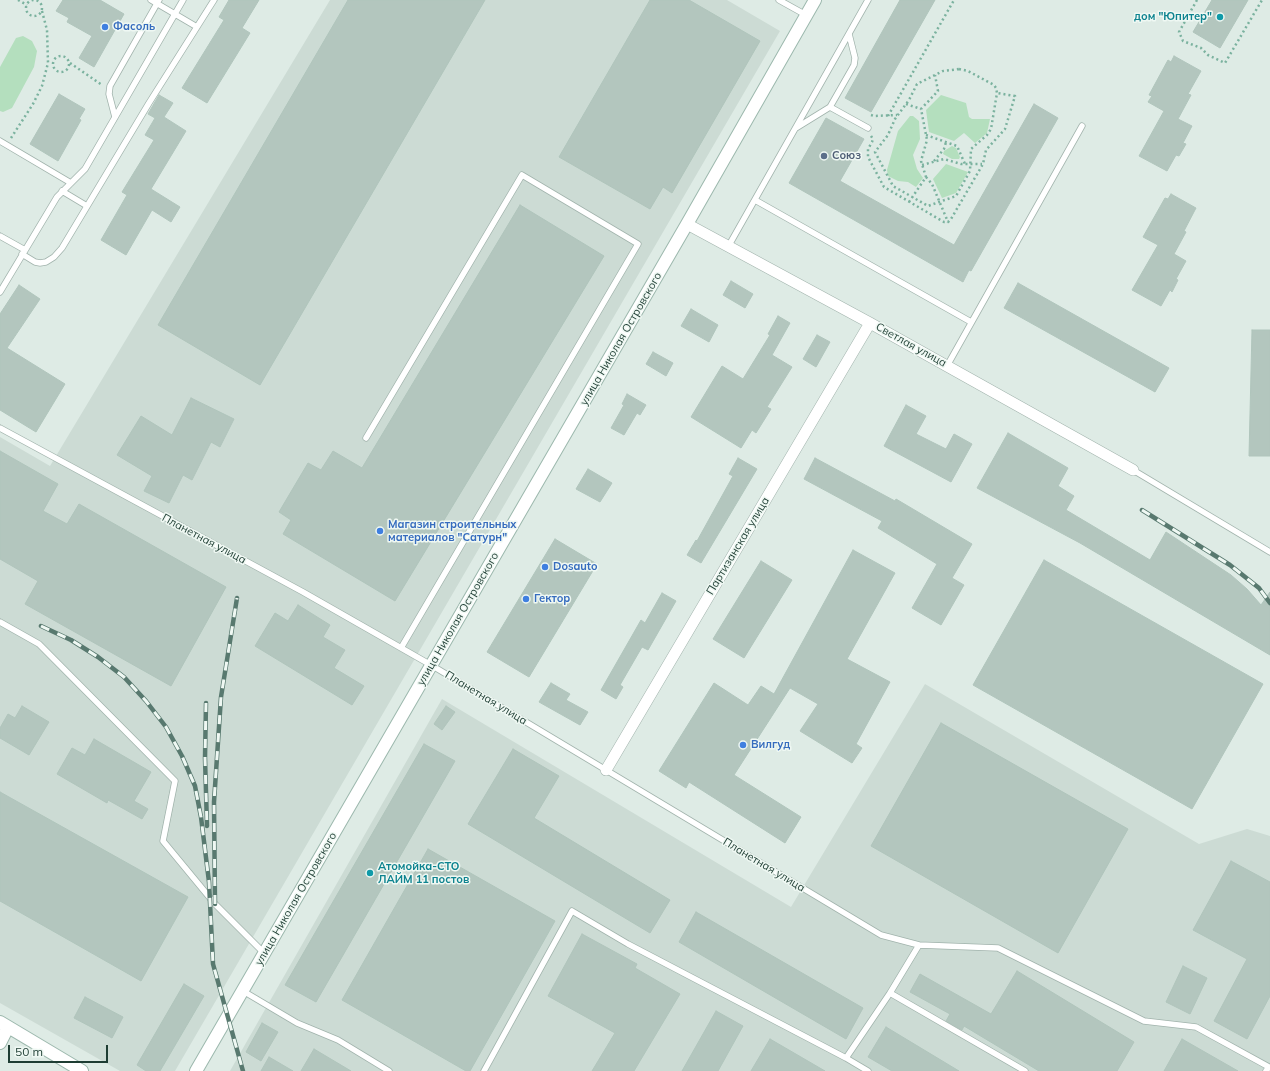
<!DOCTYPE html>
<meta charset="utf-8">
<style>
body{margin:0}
#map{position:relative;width:1270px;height:1071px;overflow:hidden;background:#deebe5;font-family:Mulish,sans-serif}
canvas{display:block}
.scale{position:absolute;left:8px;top:1045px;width:100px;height:18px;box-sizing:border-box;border:2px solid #1e3d33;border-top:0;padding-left:5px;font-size:12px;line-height:14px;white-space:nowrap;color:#1e3d33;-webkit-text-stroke:3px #eff8f3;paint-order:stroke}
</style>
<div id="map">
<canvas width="1270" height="1071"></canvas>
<div class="scale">50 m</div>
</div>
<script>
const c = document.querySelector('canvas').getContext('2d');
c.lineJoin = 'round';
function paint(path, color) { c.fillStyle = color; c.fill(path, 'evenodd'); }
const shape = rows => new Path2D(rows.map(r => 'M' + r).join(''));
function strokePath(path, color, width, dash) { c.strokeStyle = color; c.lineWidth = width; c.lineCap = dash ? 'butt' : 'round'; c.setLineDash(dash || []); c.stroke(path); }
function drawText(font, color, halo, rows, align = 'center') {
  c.font = font + ' Mulish,sans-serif'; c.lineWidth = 3; c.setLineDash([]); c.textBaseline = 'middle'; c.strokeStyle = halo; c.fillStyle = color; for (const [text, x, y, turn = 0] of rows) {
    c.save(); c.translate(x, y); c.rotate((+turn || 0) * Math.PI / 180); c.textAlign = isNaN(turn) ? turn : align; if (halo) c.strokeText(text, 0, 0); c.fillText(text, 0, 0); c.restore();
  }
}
paint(shape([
 [330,0,727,0,780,31,175,1071,120,1071,0,1003,0,437,50,466],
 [925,684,1199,844,1247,829,1270,836,1270,1071,230,1071,442,699,791,907]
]), '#ccdbd4');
paint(shape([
 [23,36,32,41,37,51,34,67,12,108,3,112,0,111,0,67,16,38],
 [941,95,966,103,969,117,972,119,990,119,987,133,975,143,964,133,954,141,929,132,926,110],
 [910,116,913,116,919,121,920,139,913,155,917,169,923,178,916,187,908,182,898,181,888,176,887,170,898,131],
 [952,146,956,148,960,157,959,159,952,159,943,154,944,151],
 [946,164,968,172,956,193,942,198,933,179]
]), '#b4dfbe');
const building = shape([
 [63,0,100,0,124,14,94,67,79,58,92,36,67,22,69,18,56,11,63,0],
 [229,0,259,0,242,28,250,33,207,103,182,88,224,20,219,17,229,0],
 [348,0,485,0,260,385,158,325,348,0],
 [650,0,689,0,760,41,672,193,663,187,650,209,559,157,650,0],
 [900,0,935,0,871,112,845,98,900,0],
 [1212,0,1248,0,1220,48,1193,32,1212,0],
 [1174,56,1201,71,1188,94,1191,95,1178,119,1192,126,1183,143,1186,144,1179,156,1176,155,1167,171,1139,156,1164,111,1148,102,1152,96,1149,95,1168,60,1171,62,1174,56],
 [59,94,85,109,79,119,81,120,58,161,30,144,59,94],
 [159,95,173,103,164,117,186,131,151,189,180,207,171,222,152,210,126,255,101,240,127,195,122,192,154,140,145,135,155,118,148,114,159,95],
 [1034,104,1058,118,971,271,969,270,963,282,789,183,826,118,864,139,840,181,954,245,1034,104],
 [1171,194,1196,208,1184,231,1186,232,1174,254,1186,261,1176,279,1178,280,1172,292,1170,290,1161,306,1132,290,1158,245,1143,237,1165,198,1168,199,1171,194],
 [520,205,604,256,395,601,283,534,291,520,279,512,308,463,321,470,333,451,362,468,520,205],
 [731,281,753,294,745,308,723,295,731,281],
 [1018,283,1169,368,1155,392,1004,308,1018,283],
 [19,285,40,299,7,348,65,384,36,432,0,410,0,314,19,285],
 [691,309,718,325,709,342,681,326,691,309],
 [778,316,790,323,772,355,792,367,767,407,771,409,756,433,752,430,741,448,691,417,722,366,743,379,770,335,768,334,778,316],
 [1252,330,1270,330,1270,456,1249,456,1252,330],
 [817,335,830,342,816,367,803,359,817,335],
 [653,352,673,363,666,376,646,364,653,352],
 [627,394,646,405,640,415,637,413,624,435,611,428,624,405,622,404,627,394],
 [191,398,234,419,220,447,211,442,192,480,183,475,169,503,144,491,152,476,117,455,141,416,172,435,191,398],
 [906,405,926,416,916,434,946,449,954,434,972,444,951,482,884,446,906,405],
 [1008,433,1068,468,1058,486,1074,496,1066,510,1150,560,1166,532,1231,575,1247,589,1261,605,1270,592,1270,655,1080,543,977,488,1008,433],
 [0,451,58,484,43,511,67,524,79,504,226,587,171,686,25,604,38,581,0,559,0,451],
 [738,458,757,469,701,563,687,555,696,540,697,541,733,476,729,474,738,458],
 [815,458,895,501,896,499,972,544,952,578,964,585,941,625,912,608,937,564,878,528,882,521,804,479,815,458],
 [588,469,612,483,600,502,576,489,588,469],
 [555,539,597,564,529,677,487,652,555,539],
 [853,550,895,573,847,659,890,682,856,744,862,748,852,763,800,731,818,704,790,688,734,775,801,817,785,843,689,782,686,788,659,771,714,683,748,705,761,686,774,694,853,550],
 [1044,560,1263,684,1192,809,973,685,1044,560],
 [761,561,792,580,744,658,713,639,761,561],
 [662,593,676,601,648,650,642,647,620,685,623,687,616,699,601,690,641,620,645,623,662,593],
 [298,605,330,625,323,637,345,650,334,668,364,686,352,705,255,646,275,613,288,621,298,605],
 [551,683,570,694,566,700,588,712,580,725,539,702,551,683],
 [22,706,49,722,29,755,0,738,0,728,8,714,15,718,22,706],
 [446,706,455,712,442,730,434,724,446,706],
 [941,723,1128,829,1058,953,871,846,941,723],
 [94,739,151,772,134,801,148,809,142,819,108,800,107,803,57,774,72,748,85,755,94,739],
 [424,744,455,761,316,1002,285,985,424,744],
 [513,749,559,776,534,818,670,900,650,933,468,824,513,749],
 [0,792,188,897,141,981,0,901,0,792],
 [428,849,555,921,470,1071,466,1071,342,1000,428,849],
 [1231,861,1270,882,1270,996,1247,1039,1214,1021,1247,959,1193,930,1231,861],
 [696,912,863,1008,846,1039,679,942,696,912],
 [582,934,637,964,635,968,680,994,634,1071,592,1071,615,1033,548,996,582,934],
 [1183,966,1207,978,1190,1014,1166,1002,1183,966],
 [1017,971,1134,1042,1117,1071,1039,1071,964,1026,962,1030,946,1021,950,1014,910,992,920,974,991,1014,1017,971],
 [184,984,204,996,160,1071,146,1071,137,1065,184,984],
 [85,997,123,1017,112,1038,74,1018,85,997],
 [716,1011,743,1026,718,1071,682,1071,716,1011],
 [262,1023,278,1032,261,1061,246,1052,262,1023],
 [886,1027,959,1071,892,1071,868,1057,886,1027],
 [770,1039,825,1071,751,1071,770,1039],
 [1182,1039,1238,1071,1164,1071,1182,1039],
 [314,1049,351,1071,301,1071,314,1049],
 [269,1057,293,1071,261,1071,269,1057]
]);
paint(building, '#b3c6be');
strokePath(building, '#b0c5bc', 1);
const lane = shape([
 [151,0,197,27],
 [779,0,806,15],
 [830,107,868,128],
 [115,117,109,94,110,86,159,0],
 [796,128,830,107,854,65,855,58,849,34],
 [0,141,71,183],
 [62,191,87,206],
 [755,200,971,322],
 [0,236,25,250],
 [728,247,868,0],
 [22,254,35,262,40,263,46,262,54,257,62,248,149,103,214,0],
 [0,292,57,197,85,169,183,0],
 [947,366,1082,126],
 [0,428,303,592,431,665,881,935,919,945,998,948,1144,1021,1196,1027,1269,1067,1266,1071],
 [366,438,522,175,638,244,401,648],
 [1133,470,1270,552],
 [0,622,39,644,175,781,163,841,215,904,264,953],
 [243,991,297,1023,338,1040,389,1071],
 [890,993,919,945],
 [846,1058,890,993,1025,1071],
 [484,1071,572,911,628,944,846,1058,868,1071]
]);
const street = shape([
 [687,224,870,323,1133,470],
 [606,770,870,323]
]);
const secondary = shape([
 [0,1022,82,1071],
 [0,1043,8,1027],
 [196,1071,687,224,815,0]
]);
strokePath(lane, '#a1b3ac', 7);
strokePath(street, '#a1b3ac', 12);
strokePath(secondary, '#9cb8ad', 14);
strokePath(shape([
 '26 8a8 8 0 1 1 16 0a8 8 0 1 1-16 0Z',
 [18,0,27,5],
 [1197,0,1179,32,1183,41,1201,48,1208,55,1225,63,1262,0],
 '53 64a8 8 0 1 1 16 0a8 8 0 1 1-16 0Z',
 [70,63,102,85],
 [959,69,968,71,994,85,996,88,997,93,991,129,987,135,971,149,970,171,956,196,928,206,893,186,875,152,888,135,895,119,909,100,917,84,943,71,959,69],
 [906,104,921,109],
 [871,115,874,116,897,115],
 [888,116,954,0],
 [926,135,957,146,965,164],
 [871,136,873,139,872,142,868,149,868,157,884,187,944,222,948,222,951,219,983,164,986,150,1005,129,1015,96,997,93],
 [11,138,33,104,42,86,48,63,47,30,42,11],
 [934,161,944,149,946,142],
 [922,165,944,159,961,164,982,164],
 [926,177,932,184,948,222],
 [909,202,926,177,921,161,927,140,921,109,938,91,935,75]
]), '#7bb29f', 2.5, [2, 3]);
strokePath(lane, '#fff', 5.5);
strokePath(street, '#fff', 11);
strokePath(secondary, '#fff', 12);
const rail = shape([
 [1142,510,1230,565,1259,588,1270,603],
 [41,626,71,640,98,657,124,677,146,701,166,727,182,756,195,786,201,817,209,882,213,964,243,1071],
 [206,703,205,758,207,826],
 [215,904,214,802,221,697,237,598]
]);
strokePath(rail, '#58796f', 4.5);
strokePath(rail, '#eff8f3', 3, [9]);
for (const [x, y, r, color] of [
 [1220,17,4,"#0f9aa8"],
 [105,27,4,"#3f7fe0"],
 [824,156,4,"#5c6f8a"],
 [380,531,4,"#3f7fe0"],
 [545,567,4,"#3f7fe0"],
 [526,599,4,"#3f7fe0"],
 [743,745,4,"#3f7fe0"],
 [370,873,4,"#0f9aa8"]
]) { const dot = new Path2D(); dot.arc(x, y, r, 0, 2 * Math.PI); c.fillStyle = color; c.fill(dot); strokePath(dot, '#eff8f3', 1.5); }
drawText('bold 11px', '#0d838f', '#eff8f3', [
 ["дом \"Юпитер\"",1212,17],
 ["Атомойка-СТО",378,867,"left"],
 ["ЛАЙМ 11 постов",378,880,"left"]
], 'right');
drawText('bold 11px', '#366cbe', '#eff8f3', [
 ["Фасоль",113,27],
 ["Магазин строительных",388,525],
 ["материалов \"Сатурн\"",388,538],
 ["Dosauto",553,567],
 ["Гектор",534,599],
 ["Вилгуд",751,745]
], 'left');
drawText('bold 11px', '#4e5e75', '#eff8f3', [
 ["Союз",832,156]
], 'left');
drawText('11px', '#1e3d33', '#eff8f3', [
 ["улица Николая Островского",621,339,-60],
 ["Светлая улица",911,345,29],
 ["Планетная улица",204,539,28],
 ["Партизанская улица",738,546,-59],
 ["улица Николая Островского",458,619,-60],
 ["Планетная улица",486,698,31],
 ["Планетная улица",764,865,31],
 ["улица Николая Островского",296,899,-60]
]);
</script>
